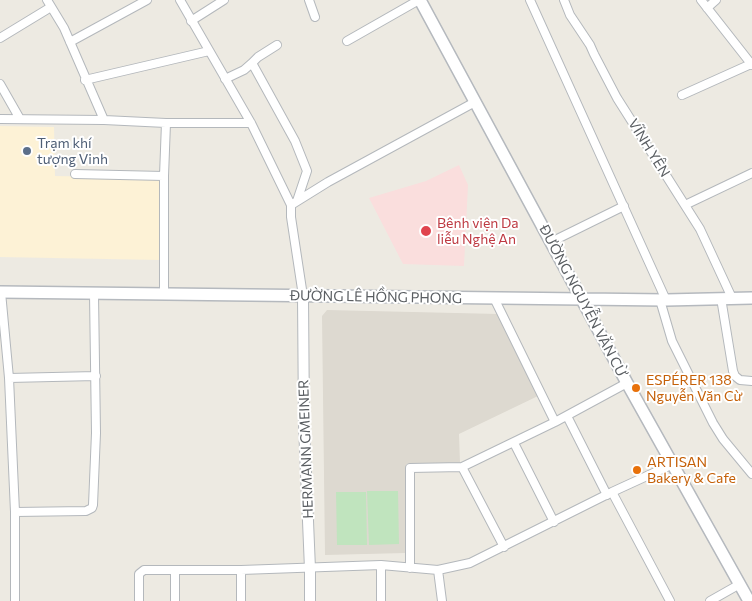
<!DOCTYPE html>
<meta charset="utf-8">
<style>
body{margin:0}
canvas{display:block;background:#edeae2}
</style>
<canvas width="752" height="601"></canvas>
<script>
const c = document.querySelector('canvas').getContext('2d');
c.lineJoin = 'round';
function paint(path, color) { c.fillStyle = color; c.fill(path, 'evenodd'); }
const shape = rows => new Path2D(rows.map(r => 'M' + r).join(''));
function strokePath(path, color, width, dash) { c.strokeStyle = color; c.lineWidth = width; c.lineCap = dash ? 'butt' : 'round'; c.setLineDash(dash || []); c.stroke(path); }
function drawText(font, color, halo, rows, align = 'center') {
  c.font = font + ' Commissioner,sans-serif'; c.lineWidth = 4; c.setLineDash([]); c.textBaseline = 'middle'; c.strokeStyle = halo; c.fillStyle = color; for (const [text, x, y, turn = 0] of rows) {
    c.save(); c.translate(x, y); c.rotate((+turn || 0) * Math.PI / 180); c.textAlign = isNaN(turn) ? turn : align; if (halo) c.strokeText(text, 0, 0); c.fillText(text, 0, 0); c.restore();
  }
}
paint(shape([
 [0,126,54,127,55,176,161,178,160,260,0,257]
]), '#fdf2d6');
paint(shape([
 [327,310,499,314,538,396,459,434,460,463,406,464,406,553,325,555,322,316]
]), '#ddd9d0');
paint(shape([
 [459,165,468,185,464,266,403,264,369,198,426,181]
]), '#fadedd');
paint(shape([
 [367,491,398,491,399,544,369,545],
 [336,492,366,492,367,545,337,545]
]), '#c0e4be');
const minor = shape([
 [47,0,64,28,104,120,166,123,164,176,164,295],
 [180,0,251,123,291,205,291,217,303,296],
 [309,0,315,17],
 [530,0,666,300],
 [564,0,570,15,590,45,594,54,617,98,700,229,732,298],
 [701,0,752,65],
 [707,8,716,0],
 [191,21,224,0],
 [0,38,51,7],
 [347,41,419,0],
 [70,42,147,0],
 [252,63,258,57,277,45],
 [225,79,244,70,252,63,295,141,307,171,297,201],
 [85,80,209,51],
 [0,84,20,119],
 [682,95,751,64],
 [0,119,104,120],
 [166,123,251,123],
 [75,174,164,176],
 [291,205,328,182,475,102],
 [685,205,752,173],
 [551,242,624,206],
 [1,292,9,378,15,512,15,601],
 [494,298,555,422],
 [721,298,733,371,735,376,740,380,752,381],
 [660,300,672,341,713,423,723,439,752,474],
 [9,378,96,376],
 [567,416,607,495],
 [514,443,554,522],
 [462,467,504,547],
 [612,492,670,601],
 [15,512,86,511,92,508,93,505,96,433,94,294],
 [381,565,381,601],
 [410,568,410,468,462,467,555,422,627,383],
 [438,570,442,601],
 [139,601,139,574,144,570,241,570,381,565,438,570,470,563,612,492,673,464],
 [175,601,175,570],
 [241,601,241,570],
 [710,601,740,584]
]);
const tertiary = shape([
 [303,296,304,425,310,569,310,601]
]);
const secondary = shape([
 [420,0,627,383,749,601],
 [0,292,666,300,752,298]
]);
strokePath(minor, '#b4b8bc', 10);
strokePath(tertiary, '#b4b8bc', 12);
strokePath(secondary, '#b5b9be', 14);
strokePath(minor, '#fff', 8);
strokePath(tertiary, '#fff', 10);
strokePath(secondary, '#fff', 11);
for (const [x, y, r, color] of [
 [27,151,5,"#5c6f8a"],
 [426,231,6,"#e0444e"],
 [636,388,5,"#e8710a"],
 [637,470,5,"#e8710a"]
]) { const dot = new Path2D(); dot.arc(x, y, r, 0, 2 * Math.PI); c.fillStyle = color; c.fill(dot); strokePath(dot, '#fff', 2); }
drawText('14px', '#4e5e75', '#fff', [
 ["Trạm khí",37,143],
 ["tượng Vinh",37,159]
], 'left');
drawText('14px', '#5a5e62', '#fff', [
 ["VĨNH YÊN",649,148,58],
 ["ĐƯỜNG LÊ HỒNG PHONG",376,297,1],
 ["ĐƯỜNG NGUYỄN VĂN CỪ",583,301,62],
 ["HERMANN GMEINER",306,449,-92]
]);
drawText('14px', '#be3a42', '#fff', [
 ["Bệnh viện Da",437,223],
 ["liễu Nghệ An",437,239]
], 'left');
drawText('14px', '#c56008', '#fff', [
 ["ESPÉRER 138",646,380],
 ["Nguyễn Văn Cừ",646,396],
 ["ARTISAN",647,462],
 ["Bakery & Cafe",647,478]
], 'left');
</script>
